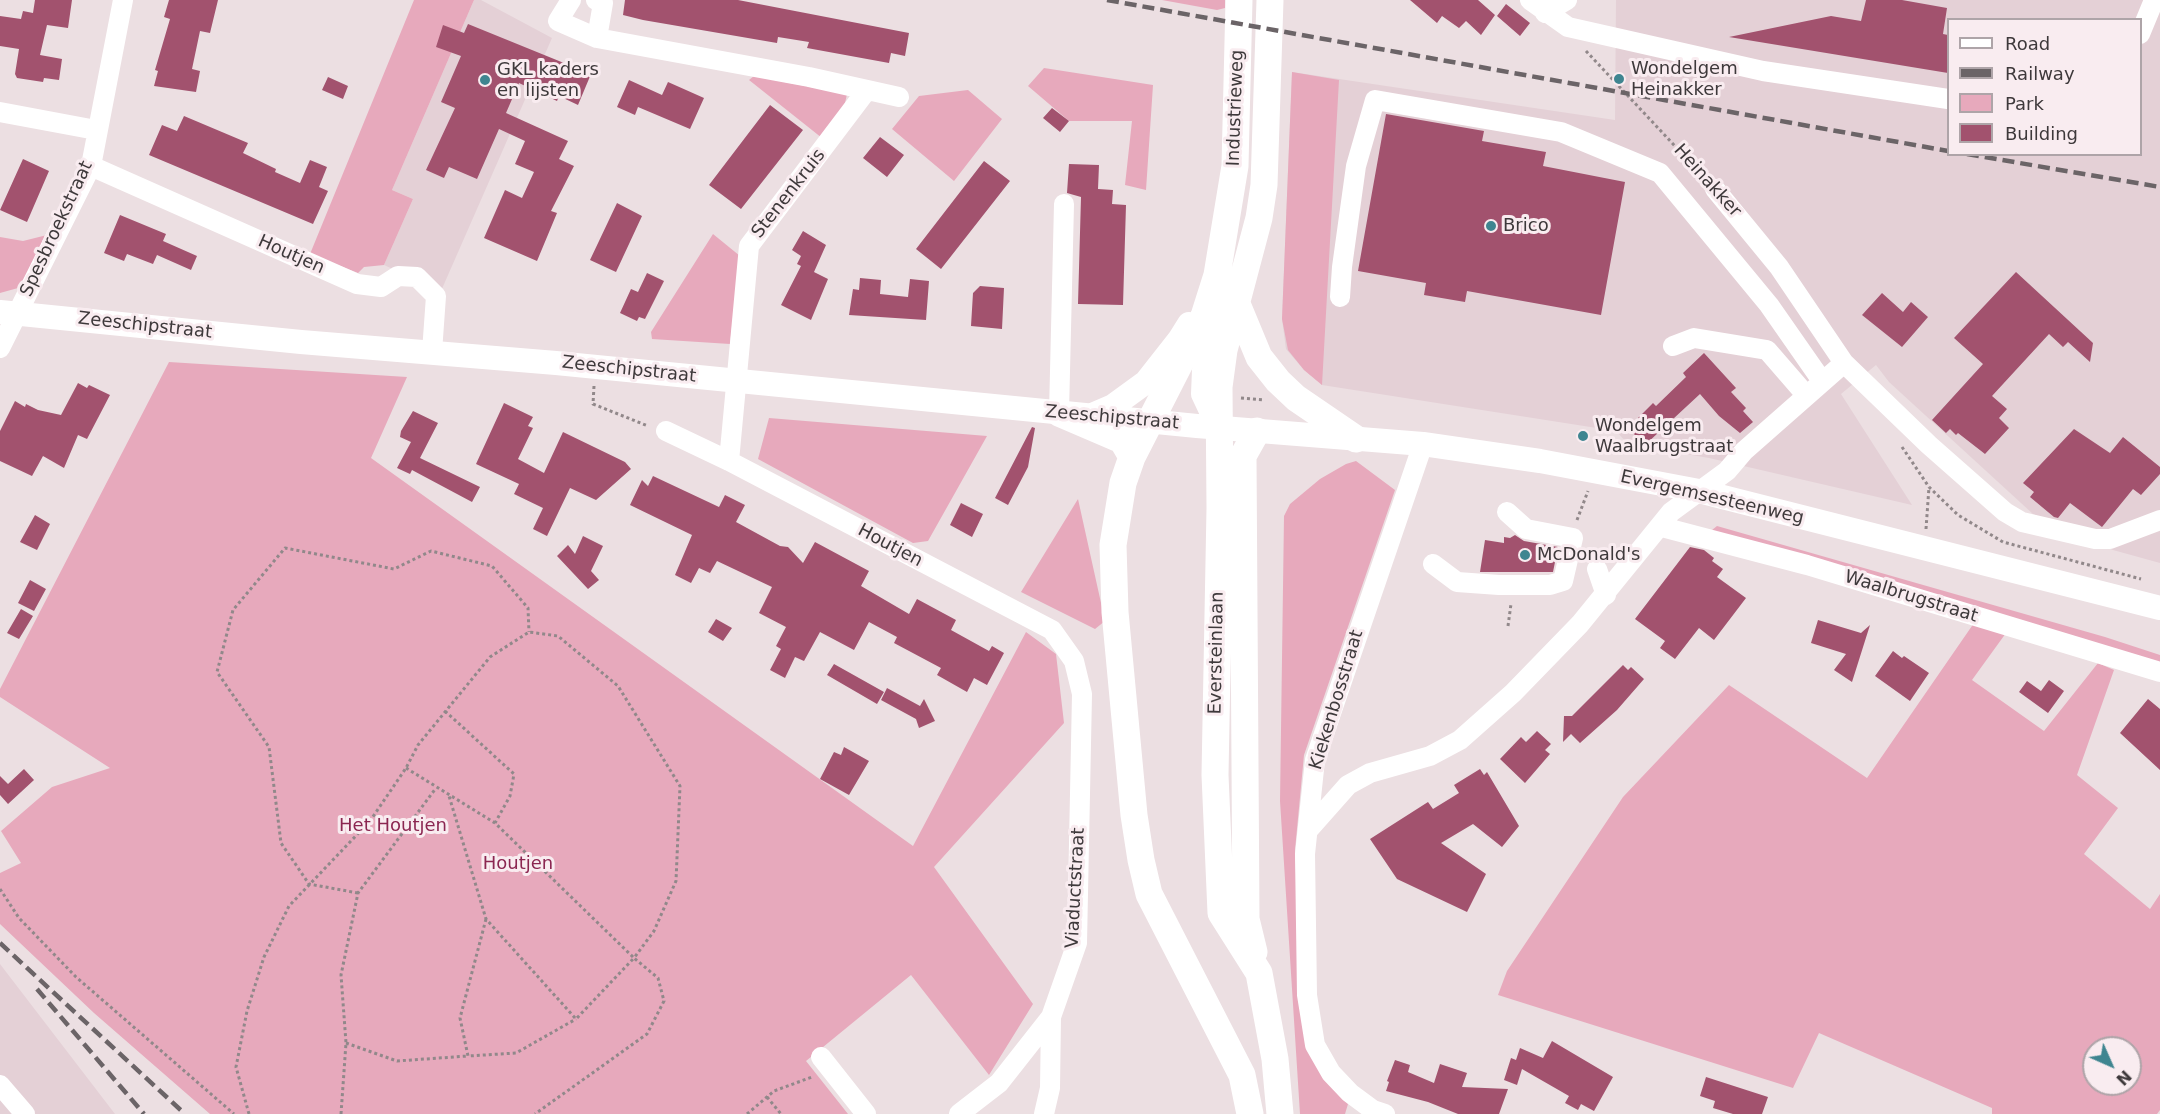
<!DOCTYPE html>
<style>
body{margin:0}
#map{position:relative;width:2160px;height:1114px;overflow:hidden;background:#ecdfe2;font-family:"DejaVu Sans",sans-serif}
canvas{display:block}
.legend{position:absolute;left:1947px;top:18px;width:195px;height:138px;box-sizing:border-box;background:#f9ecf0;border:2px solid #aea4a8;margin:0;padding:8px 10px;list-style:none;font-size:18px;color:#3e393b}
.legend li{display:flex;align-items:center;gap:12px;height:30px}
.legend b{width:30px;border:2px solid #aea4a8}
.north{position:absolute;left:2082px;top:1036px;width:60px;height:60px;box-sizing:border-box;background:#f9ecf0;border:2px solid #aea4a8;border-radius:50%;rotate:135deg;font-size:16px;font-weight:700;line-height:24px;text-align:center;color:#3e393b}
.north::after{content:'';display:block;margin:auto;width:21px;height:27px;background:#3f8590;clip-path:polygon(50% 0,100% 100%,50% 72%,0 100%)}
</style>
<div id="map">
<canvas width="2160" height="1114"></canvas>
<ul class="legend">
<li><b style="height:8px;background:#fff"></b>Road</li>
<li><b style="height:8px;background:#6b6467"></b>Railway</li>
<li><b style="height:16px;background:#e7a9bc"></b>Park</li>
<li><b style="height:16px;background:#a2526e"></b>Building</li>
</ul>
<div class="north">N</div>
</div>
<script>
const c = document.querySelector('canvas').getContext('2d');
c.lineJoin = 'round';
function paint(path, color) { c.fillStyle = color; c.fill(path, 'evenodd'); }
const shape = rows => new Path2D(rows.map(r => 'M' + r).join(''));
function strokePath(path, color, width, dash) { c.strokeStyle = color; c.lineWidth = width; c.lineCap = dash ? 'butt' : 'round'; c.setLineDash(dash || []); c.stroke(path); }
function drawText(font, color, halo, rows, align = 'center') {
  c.font = font + ' "DejaVu Sans",sans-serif'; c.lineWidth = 6; c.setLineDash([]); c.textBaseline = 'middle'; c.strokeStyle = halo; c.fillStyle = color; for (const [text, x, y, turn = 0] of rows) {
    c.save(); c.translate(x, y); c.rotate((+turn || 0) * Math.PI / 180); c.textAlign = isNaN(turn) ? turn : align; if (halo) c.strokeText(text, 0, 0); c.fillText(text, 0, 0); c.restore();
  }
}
paint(shape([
 [474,0,481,0,552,38,441,291,384,265,413,199,392,190],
 [1616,0,2160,0,2160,563,2113,550,2033,514,1889,382,1876,365,1841,394,1912,505,1709,458,1628,444,1616,431,1322,385,1304,370,1286,349,1282,319,1292,72,1615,120],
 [1948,20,2140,20,2140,154,1948,154],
 [0,964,115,1114,0,1114]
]), '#e4d0d6');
paint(shape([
 [414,0,474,0,392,190,413,199,384,265,364,267,358,273,310,254],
 [1162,0,1225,0,1225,8,1217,10],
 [1044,68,1153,85,1146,190,1125,185,1132,121,1069,121,1028,86],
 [1292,72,1339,80,1322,385,1304,370,1288,350,1282,319],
 [754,76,847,94,842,117,822,138,749,80],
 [968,90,1002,119,954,181,892,129,919,96],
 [713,234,740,256,730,344,652,339,651,332],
 [47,235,28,275,18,288,0,293,0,237,23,241],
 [169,362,407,377,371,458,913,846,1026,632,1056,654,1064,723,934,867,1033,1004,989,1075,911,975,806,1061,848,1114,210,1114,94,1013,0,924,0,873,21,863,1,831,52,787,110,768,0,697,0,689],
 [769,418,987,436,928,541,913,543,758,459],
 [1356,461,1395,490,1304,755,1295,850,1300,971,1322,1072,1348,1104,1345,1114,1300,1114,1280,801,1284,516,1290,504,1320,479,1346,464],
 [1078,499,1105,621,1095,629,1021,592],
 [1717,526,2105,637,2160,655,2160,666,1715,533,1712,530],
 [1974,623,2006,633,1972,680,2044,731,2098,663,2114,670,2077,775,2118,808,2084,854,2150,909,2160,894,2160,1110,2157,1114,1992,1114,1992,1108,1819,1033,1793,1088,1498,995,1507,971,1623,797,1729,685,1867,778],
 [2094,1048,2130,1048,2130,1084,2094,1084]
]), '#e7a9bc');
paint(shape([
 [35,0,72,0,68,28,47,25,40,55,62,59,59,80,44,78,43,82,17,78,15,74,19,49,0,46,0,16,21,19,23,11,33,13],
 [169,0,218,0,210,33,200,31,192,69,200,71,196,92,154,86,158,71,155,70,170,19,164,17],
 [625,0,738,0,909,33,905,56,891,53,889,63,807,48,809,42,778,37,777,43,643,20,623,15],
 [1410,0,1478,0,1495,15,1481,35,1466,21,1459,28,1442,16,1437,23],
 [1866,0,1902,0,1947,8,1943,34,1948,35,1948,73,1729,37,1831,16,1861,21],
 [1506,4,1530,23,1520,36,1497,16],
 [468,24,591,74,578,105,559,96,557,101,519,83,506,113,568,141,559,159,574,166,551,211,557,213,537,261,484,238,505,190,522,198,534,172,515,164,525,141,499,129,477,179,449,167,444,178,426,170,455,108,441,102,461,56,436,47,443,25,464,33],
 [328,77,348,86,343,99,322,90],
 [629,80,662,95,668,82,704,98,690,129,638,107,635,115,617,107],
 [770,105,803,130,741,209,709,185],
 [1052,108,1069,121,1060,132,1043,118],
 [1386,114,1484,131,1482,141,1546,152,1543,166,1625,182,1601,315,1467,291,1465,302,1424,295,1426,283,1358,271],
 [184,116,248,143,243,153,276,169,275,172,300,183,310,160,327,167,319,187,328,191,313,224,149,155,162,125,177,131],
 [880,137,904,155,887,177,863,158],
 [23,159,49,171,27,222,0,210],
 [984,161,1010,181,941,269,916,249],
 [1069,164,1099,165,1098,189,1113,190,1112,204,1126,205,1123,305,1078,304,1081,197,1067,193],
 [617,203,642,216,616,272,590,260],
 [120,215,166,234,163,241,197,256,191,270,157,255,153,264,127,254,124,261,104,253],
 [803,231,826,245,814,272,828,279,811,320,781,305,801,266,797,264,801,256,792,250],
 [2016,272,2093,343,2090,362,2068,342,2063,347,2049,334,1992,396,2007,409,1999,418,2009,428,1985,454,1958,433,1956,435,1950,429,1946,433,1932,420,1983,364,1954,338],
 [647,273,664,281,645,319,639,317,637,321,620,313,631,289,638,292],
 [860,278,881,280,880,294,908,297,910,279,929,281,926,320,849,315,853,289,859,290],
 [980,286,1004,288,1002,329,971,326,973,293],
 [1882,293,1903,312,1911,302,1928,317,1902,347,1862,315],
 [1704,353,1736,388,1731,392,1746,408,1743,411,1753,422,1740,433,1719,416,1700,394,1645,445,1631,431,1641,422,1638,418,1653,403,1656,406,1686,377,1683,373],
 [78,383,87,388,89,385,110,395,87,439,78,435,64,468,43,456,32,476,0,461,0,431,15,401,25,407,26,404,38,410,61,415],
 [504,403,533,417,528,426,533,428,518,459,544,473,563,432,625,462,631,469,596,500,570,488,547,536,533,529,543,508,514,494,519,484,476,464],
 [413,411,438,423,420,458,480,487,472,502,412,470,410,474,397,468,411,442,400,437,401,431],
 [1032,427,1035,428,1028,467,1008,505,995,498],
 [2074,429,2110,453,2123,437,2160,467,2160,474,2141,495,2133,489,2102,527,2070,503,2058,518,2054,517,2030,497,2034,492,2023,483],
 [653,476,719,507,725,495,745,505,736,522,780,546,788,547,803,563,815,542,869,571,861,586,909,614,917,599,956,620,951,630,989,651,992,646,1004,653,987,685,974,678,967,692,937,675,941,668,894,643,897,637,869,622,854,650,820,632,804,661,795,657,785,678,770,670,781,649,776,646,786,627,759,613,772,587,717,561,710,573,699,568,691,583,675,575,692,535,630,505,642,480,648,486],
 [961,503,983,514,972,537,950,525],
 [35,515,50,524,37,550,20,542],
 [1515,535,1524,541,1558,547,1553,572,1480,572,1485,540,1504,543,1504,537,1510,538],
 [583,536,603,546,591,571,599,580,588,589,557,556,568,545,575,554],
 [1690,547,1704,550,1714,558,1712,561,1723,569,1717,577,1746,598,1714,640,1699,628,1675,659,1660,648,1665,641,1635,619],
 [30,580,46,589,34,611,18,603],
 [21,609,33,616,19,639,7,633],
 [716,619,732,628,723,641,708,632],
 [1818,620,1861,633,1870,625,1852,682,1834,670,1846,654,1811,643],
 [1893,651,1902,658,1904,656,1929,673,1910,701,1875,676],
 [834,664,884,692,877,704,827,675],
 [1623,665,1628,670,1631,667,1644,679,1617,710,1580,743,1571,734,1563,742,1564,716,1572,716],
 [2049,680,2064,691,2048,713,2019,692,2027,681,2041,691],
 [887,688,920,706,924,699,935,721,919,728,916,719,881,700],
 [2148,699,2160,709,2160,770,2120,733],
 [1537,731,1551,744,1545,750,1550,754,1525,783,1500,759,1521,737,1526,742],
 [844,747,869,761,849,795,820,779,834,752,841,755],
 [24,769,34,780,8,804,0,795,0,776,8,784],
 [1480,769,1484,775,1487,772,1519,826,1502,847,1473,824,1441,843,1486,874,1467,912,1397,879,1370,839,1428,802,1433,809,1459,793,1454,785],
 [1552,1041,1613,1077,1594,1111,1581,1104,1578,1110,1565,1103,1569,1096,1522,1069,1517,1085,1504,1080,1511,1058,1516,1060,1520,1048,1543,1058],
 [1395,1060,1410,1065,1408,1072,1434,1083,1440,1064,1467,1073,1462,1087,1508,1089,1499,1114,1458,1114,1428,1102,1386,1091,1389,1082,1387,1081],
 [1706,1077,1768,1097,1762,1114,1733,1114,1713,1108,1715,1101,1700,1096]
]), '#a2526e');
strokePath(shape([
 [1586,51,1703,176],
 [594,386,593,404,648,426],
 [1241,398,1264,400],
 [1902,447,1929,487,1958,515,2003,542,2141,579],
 [1577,520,1588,491],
 [1926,529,1929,487],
 [1508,626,1511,604],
 [445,711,514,774,510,796,495,823],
 [406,768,495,823,634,958,576,1019,486,919,449,796],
 [0,889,19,918,76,977,234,1114],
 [358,893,309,884,281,843,269,747,217,672,233,610,285,548,394,569,431,551,492,566,528,608,529,632],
 [486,919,460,1018,468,1056,516,1053,576,1019],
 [346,1043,397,1061,468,1056],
 [767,1097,781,1114],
 [249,1114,236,1067,247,1011,264,957,289,906,370,821,406,768,418,745,490,657,529,632,558,636,618,686,680,786,676,881,654,931,634,958,658,978,664,1001,647,1034,535,1114],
 [341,1114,346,1043,341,975,358,893,436,788],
 [747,1114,774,1091,812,1077]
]), '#91888a', 3, [3, 3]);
strokePath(shape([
 [571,0,558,21,597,38,809,77,899,97],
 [596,0,603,3,597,38],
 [1530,0,1568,27,1763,71,1948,99],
 [1545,13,1567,0],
 [2140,34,2154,0],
 [0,112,96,130],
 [91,166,357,284,381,287,398,276,417,277,436,296,432,352],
 [1715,189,1779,267,1844,363,1929,445,2005,512,2022,522,2095,539,2110,539,2160,520],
 [1340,297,1342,267,1356,166,1375,100,1561,132,1660,173,1769,305,1822,381],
 [1673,346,1694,338,1767,350,1806,395],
 [0,348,91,166,123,0],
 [1059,413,1064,204],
 [666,431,729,461,1052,630,1074,661,1082,694,1077,943,1051,1017,999,1083,959,1114],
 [729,461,749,246,867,90],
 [1662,527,1807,565,2160,672],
 [1433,564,1457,582,1499,585,1550,585,1563,581,1573,538,1526,529,1507,512],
 [1597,569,1606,595],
 [1309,829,1348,785,1370,773,1430,756,1460,740,1513,693,1580,624,1671,512,1727,471,1744,451,1844,363],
 [821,1057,866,1114],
 [0,1085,25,1114],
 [1044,1114,1050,1088,1051,1017],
 [1385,1114,1373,1110,1350,1093,1331,1073,1315,1045,1307,995,1305,854,1315,760,1423,444]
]), '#fff', 20);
strokePath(shape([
 [1215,300,1204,370,1203,394,1219,428],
 [0,312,301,342,556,363,1197,426,1423,444,1540,461,1699,491,2160,608],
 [1092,415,1113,406,1146,382,1179,340,1189,324]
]), '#fff', 24);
strokePath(shape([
 [1239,0,1235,166,1217,275,1204,316,1132,457,1123,483,1113,545,1115,612,1134,815,1141,860,1149,894,1242,1075,1250,1114],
 [1270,0,1264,185,1259,218,1224,350,1219,387,1220,508,1215,775,1221,913,1259,973,1275,1059,1280,1114],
 [1237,304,1259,357,1278,381,1296,398,1356,439],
 [1059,413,1122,440,1132,457],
 [1254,952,1246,919,1243,456,1257,431]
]), '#fff', 27);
strokePath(shape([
 [1107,0,1948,151],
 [1967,154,2160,187],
 [0,943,185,1114],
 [37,989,144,1114]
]), '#6b6467', 4.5, [12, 6]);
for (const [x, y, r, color] of [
 [1619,79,6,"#3f8590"],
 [485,80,6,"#3f8590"],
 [1491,226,6,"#3f8590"],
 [1583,436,6,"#3f8590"],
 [1525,555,6,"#3f8590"]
]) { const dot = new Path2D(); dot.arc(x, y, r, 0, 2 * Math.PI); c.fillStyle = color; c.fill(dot); strokePath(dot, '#f9ecf0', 2); }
drawText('18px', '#3e393b', '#f9ecf0', [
 ["Wondelgem",1631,69],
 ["Heinakker",1631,90],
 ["GKL kaders",497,70],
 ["en lijsten",497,91],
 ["Brico",1503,226],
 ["Wondelgem",1595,426],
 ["Waalbrugstraat",1595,447],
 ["McDonald's",1537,555]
], 'left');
drawText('18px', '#3e393b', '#f9ecf0', [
 ["Industrieweg",1236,108,-88],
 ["Heinakker",1707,181,48],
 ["Stenenkruis",789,194,-52],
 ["Spesbroekstraat",57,229,-65],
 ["Houtjen",291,255,24],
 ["Zeeschipstraat",145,326,6],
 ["Zeeschipstraat",629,370,6],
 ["Zeeschipstraat",1112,418,5],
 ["Evergemsesteenweg",1712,498,13],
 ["Houtjen",890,546,28],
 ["Waalbrugstraat",1911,597,17],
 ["Eversteinlaan",1217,653,-89],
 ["Kiekenbosstraat",1337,700,-73],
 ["Viaductstraat",1076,888,-87]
]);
drawText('18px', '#8b2651', '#f9ecf0', [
 ["Het Houtjen",393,826],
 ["Houtjen",518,864]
]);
</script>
